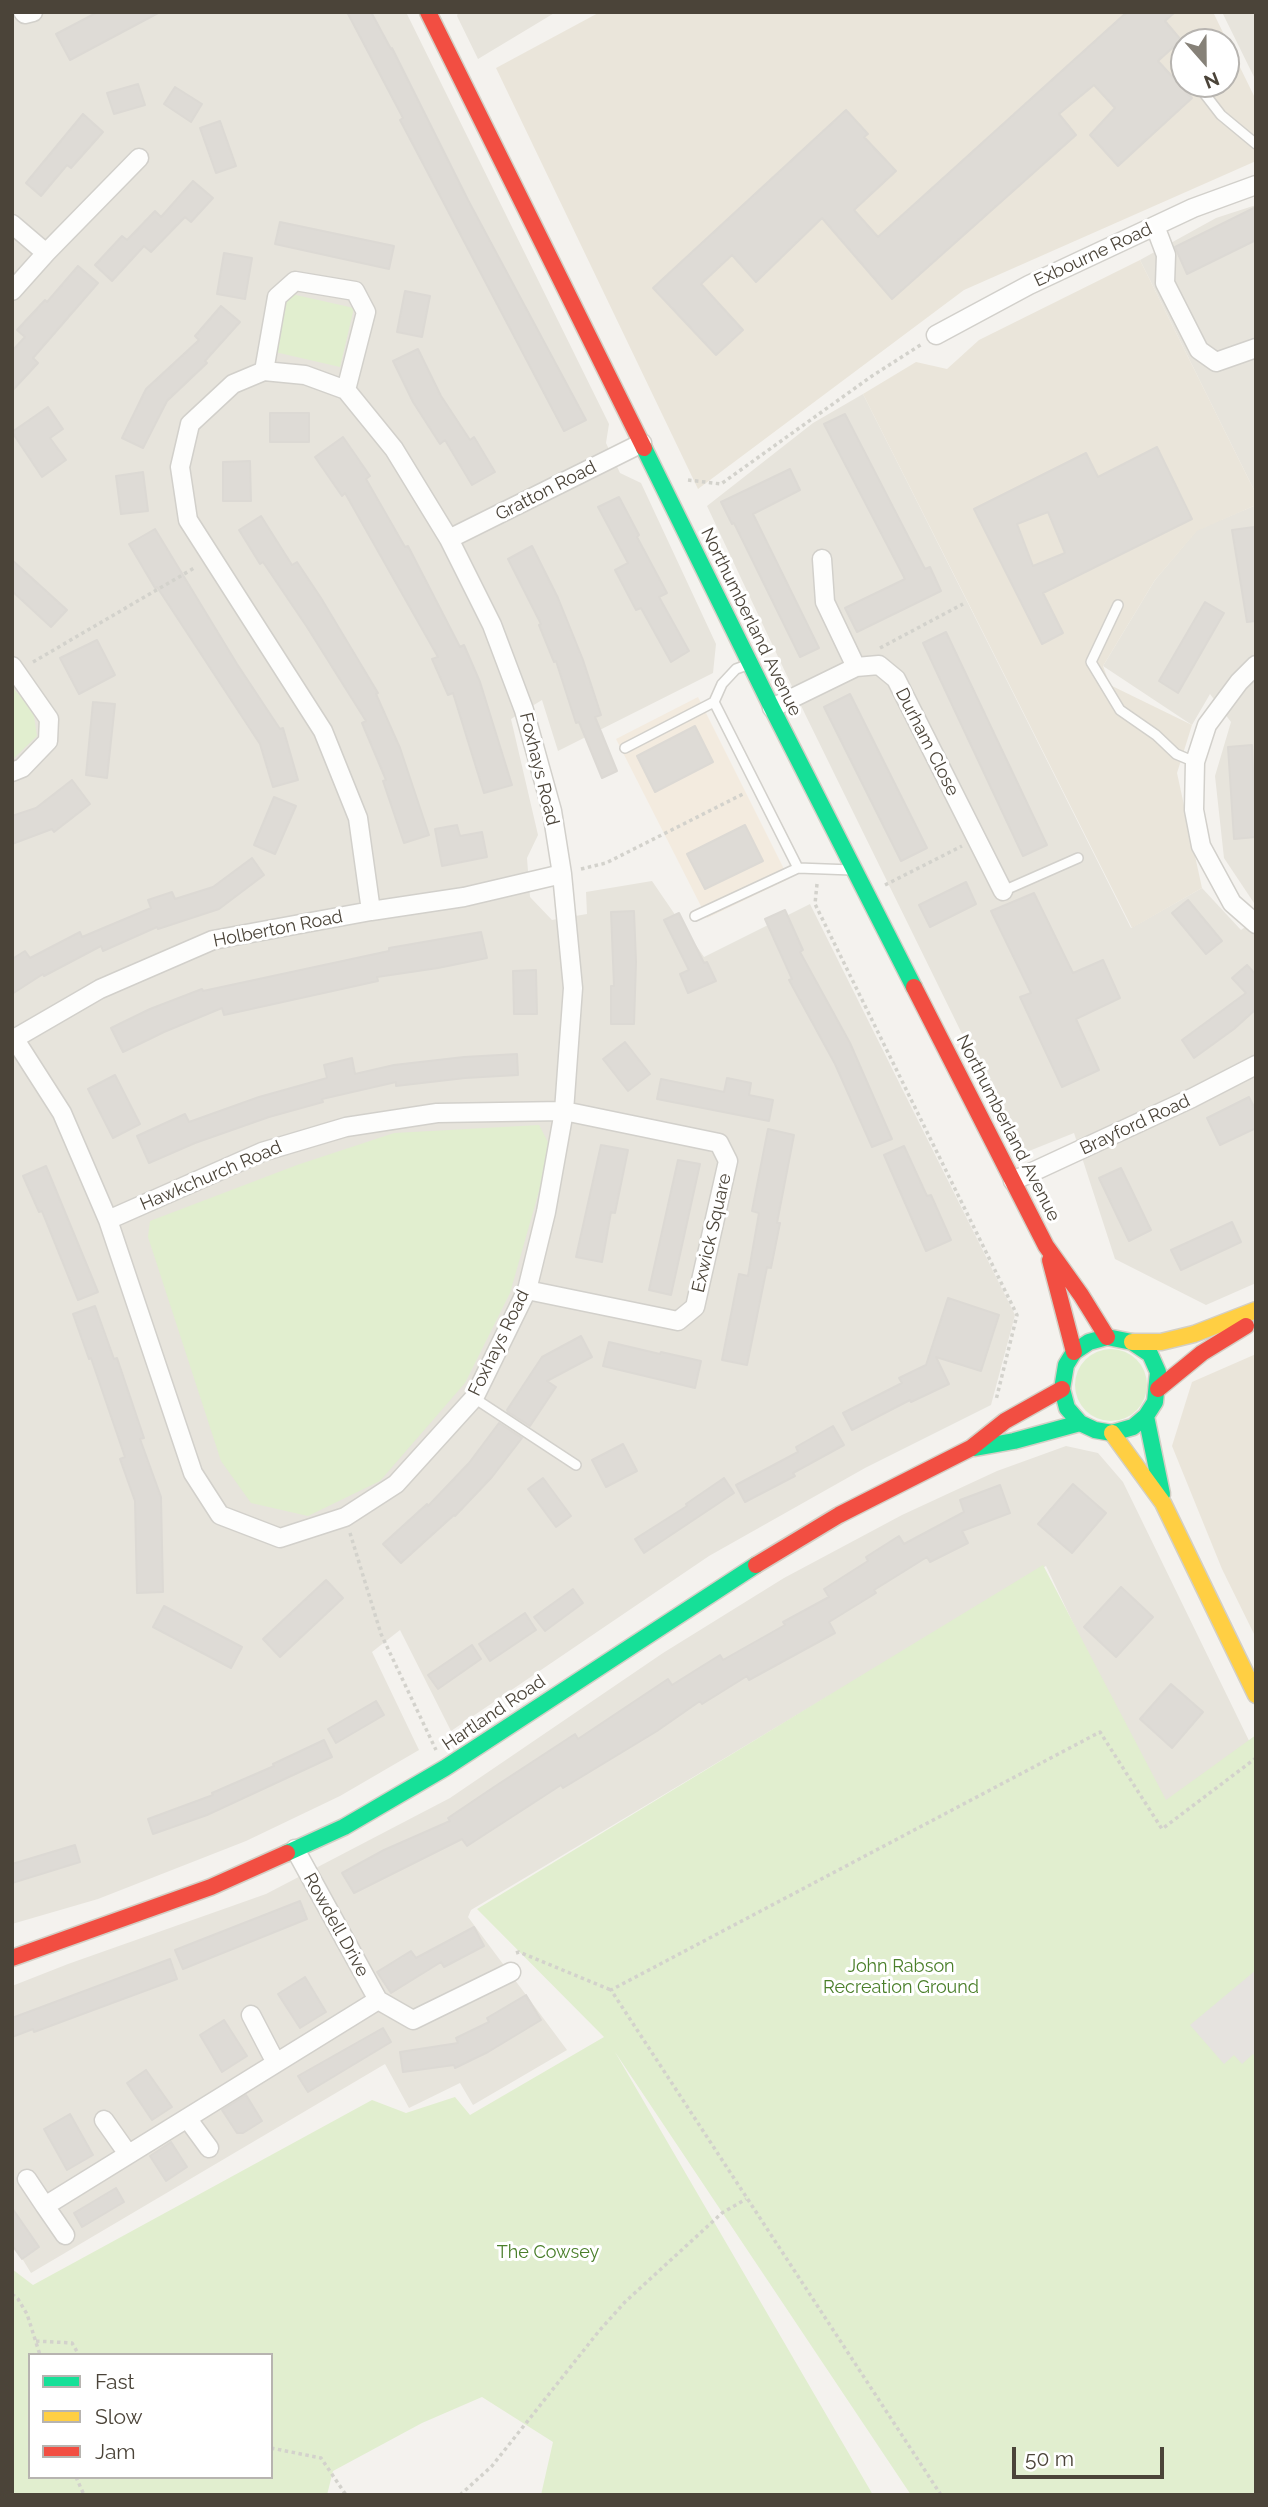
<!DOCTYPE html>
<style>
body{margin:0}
#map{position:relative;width:1268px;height:2507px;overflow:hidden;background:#f4f2ee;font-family:Raleway,sans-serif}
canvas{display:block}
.frame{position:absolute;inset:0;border:14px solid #4b4439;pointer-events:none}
.legend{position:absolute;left:28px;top:2353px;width:245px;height:126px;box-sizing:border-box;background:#fff;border:2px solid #b7b4b0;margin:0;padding:9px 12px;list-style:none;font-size:21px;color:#4b4439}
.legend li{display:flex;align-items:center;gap:14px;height:35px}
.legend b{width:35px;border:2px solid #b7b4b0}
.north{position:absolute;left:1170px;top:28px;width:70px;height:70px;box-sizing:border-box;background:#fff;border:2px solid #b7b4b0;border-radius:50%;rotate:159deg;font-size:19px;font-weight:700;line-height:28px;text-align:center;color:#4b4439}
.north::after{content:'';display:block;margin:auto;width:24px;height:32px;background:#868178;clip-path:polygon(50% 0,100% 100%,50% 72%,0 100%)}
.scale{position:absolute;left:1012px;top:2447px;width:152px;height:32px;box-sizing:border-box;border:4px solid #4b4439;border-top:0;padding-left:9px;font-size:21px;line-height:24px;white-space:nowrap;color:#4b4439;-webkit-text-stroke:5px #fff;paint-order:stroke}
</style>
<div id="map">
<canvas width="1268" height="2507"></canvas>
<div class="frame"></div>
<ul class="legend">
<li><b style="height:9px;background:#16e098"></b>Fast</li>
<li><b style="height:9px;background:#ffcf43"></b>Slow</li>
<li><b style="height:9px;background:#f24e42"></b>Jam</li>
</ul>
<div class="north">N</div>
<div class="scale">50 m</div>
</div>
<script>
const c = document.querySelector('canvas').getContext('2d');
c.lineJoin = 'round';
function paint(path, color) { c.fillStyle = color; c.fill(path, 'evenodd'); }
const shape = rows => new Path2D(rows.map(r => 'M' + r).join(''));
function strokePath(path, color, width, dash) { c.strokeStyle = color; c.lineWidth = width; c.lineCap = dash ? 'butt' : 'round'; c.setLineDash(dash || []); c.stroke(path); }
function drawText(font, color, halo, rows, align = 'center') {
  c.font = font + ' Raleway,sans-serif'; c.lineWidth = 6; c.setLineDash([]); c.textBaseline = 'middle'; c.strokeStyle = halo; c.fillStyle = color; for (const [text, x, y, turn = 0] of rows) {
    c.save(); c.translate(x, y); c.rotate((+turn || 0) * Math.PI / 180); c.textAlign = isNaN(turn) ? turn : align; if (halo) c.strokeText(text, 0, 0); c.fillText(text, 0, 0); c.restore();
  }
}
paint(shape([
 [12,12,406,12,609,424,606,443,620,473,641,483,716,644,713,673,558,751,542,700,511,719,538,835,527,858,530,897,552,920,587,914,586,892,652,881,704,957,810,904,1015,1315,991,1405,865,1468,709,1556,451,1731,400,1630,372,1652,419,1750,340,1796,246,1841,98,1899,12,1924],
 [458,12,556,12,478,59,457,16],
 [1222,12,1256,12,1256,81],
 [1256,205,1256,494,1140,260,1216,218],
 [863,394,1131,928,1202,888,1241,930,1256,919,1256,1283,1206,1305,1115,1259,1074,1133,1029,1151,1019,1150,805,714,707,506,813,423],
 [1256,505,1256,906,1224,858,1215,776,1231,722,1210,694,1192,725,1103,666,1155,580,1197,530],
 [1066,1446,1098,1453,1123,1482,1255,1753,1160,1806,1046,1566,471,1910,468,1917,567,2050,473,2105,460,2083,409,2108,385,2064,31,2273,12,2242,12,1986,68,1964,266,1894,450,1798,663,1653,784,1578,902,1515,997,1471]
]), '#e7e4dc');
paint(shape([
 [698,697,789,879,707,918,616,739]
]), '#f3ebdf');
paint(shape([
 [600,12,1213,12,1256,100,1256,161,964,290,698,489,496,68],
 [1184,42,1226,42,1226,84,1184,84],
 [1140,260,1256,494,1256,505,1197,531,1155,580,1103,666,1110,685,1192,725,1177,773,1202,888,1132,928,863,394,916,362,947,369,979,340],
 [1256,1354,1256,1638,1222,1569,1172,1446,1192,1382]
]), '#eae5da');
paint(shape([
 [287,293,354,308,340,367,275,352],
 [12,687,33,710,37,736,12,760],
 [539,1125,549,1144,543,1177,510,1293,465,1383,380,1481,308,1516,251,1503,221,1461,148,1237,150,1221,297,1165,394,1133],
 '1075 1385a36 36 0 1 1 72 0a36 36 0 1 1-72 0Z',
 [1043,1565,1166,1800,1256,1735,1256,2495,911,2495,615,2052,873,2495,541,2495,553,2442,482,2397,422,2423,333,2471,327,2495,12,2495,12,2269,33,2285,372,2100,406,2113,455,2097,470,2115,604,2037,477,1909],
 [30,2355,271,2355,271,2477,30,2477]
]), '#e1eecf');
paint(shape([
 [1256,1970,1256,2057,1253,2054,1242,2064,1234,2055,1224,2064,1190,2025]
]), '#e6e3df');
const building = shape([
 [98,12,160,12,70,60,56,34,98,12],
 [347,12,371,12,391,49,392,48,468,200,586,420,564,431,400,120,403,118,347,12],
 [1127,12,1175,12,1165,21,1181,40,1158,61,1192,98,1118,166,1090,135,1115,108,1094,85,1059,114,1076,135,892,299,822,218,756,282,732,255,701,284,743,330,716,355,653,288,846,110,868,134,864,137,896,171,854,210,878,237,1127,12],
 [138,84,145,105,114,114,107,93,138,84],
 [175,87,202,104,191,122,164,104,175,87],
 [83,114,103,132,71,168,67,165,41,196,26,183,83,114],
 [220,121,236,166,216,173,200,128,220,121],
 [193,181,213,198,191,222,185,217,151,252,144,246,112,281,95,265,122,236,127,240,155,211,161,217,193,181],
 [1256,207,1256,240,1187,274,1175,247,1256,207],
 [280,222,394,246,389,269,275,244,280,222],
 [224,253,252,258,245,299,217,294,224,253],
 [78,266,98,283,33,358,38,363,12,391,12,351,25,337,17,330,45,300,47,302,78,266],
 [405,291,430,296,422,337,397,332,405,291],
 [221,306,240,322,205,361,207,363,167,401,143,448,122,438,146,389,199,340,195,336,221,306],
 [418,349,441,396,470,440,474,437,495,472,472,485,445,440,440,444,413,402,393,361,418,349],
 [48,407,63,429,50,438,66,460,42,477,12,432,48,407],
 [270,413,309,413,309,442,270,442,270,413],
 [845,414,925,569,930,567,941,591,857,632,845,608,905,579,824,424,845,414],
 [343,437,370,476,366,479,405,547,408,546,460,647,464,645,480,682,512,785,484,793,453,693,448,695,432,659,438,657,345,493,342,496,315,457,343,437],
 [1157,447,1192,519,1043,593,1063,633,1042,644,974,509,1086,453,1098,477,1157,447],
 [1048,512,1065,553,1033,566,1017,524,1048,512],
 [250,461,251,501,223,501,223,462,250,461],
 [790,469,800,490,753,514,819,648,800,657,734,523,732,524,721,502,790,469],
 [143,472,148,511,121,514,116,476,143,472],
 [619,497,639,535,637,537,667,593,659,597,689,651,671,662,641,608,636,610,615,570,628,563,598,507,619,497],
 [261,516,292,565,297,562,321,598,378,693,376,694,400,748,429,835,404,843,383,781,386,780,362,723,366,721,307,627,263,562,260,564,239,530,261,516],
 [1254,527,1256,539,1256,621,1247,622,1232,530,1254,527],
 [155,529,237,664,280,729,283,728,298,780,273,787,260,744,157,587,155,588,129,544,155,529],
 [532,546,558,598,583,660,601,715,595,717,617,771,602,778,579,722,576,723,556,661,554,662,539,625,541,624,508,559,532,546],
 [12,560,67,610,51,627,12,591,12,560],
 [1205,602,1224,613,1178,693,1159,681,1205,602],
 [946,632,1047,845,1023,856,923,643,946,632],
 [97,640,115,675,79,694,60,658,97,640],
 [850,694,927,848,901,861,824,707,850,694],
 [93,702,115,704,107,778,86,775,93,702],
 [695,726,713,762,655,792,637,756,695,726],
 [1252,745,1256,837,1234,839,1228,747,1252,745],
 [72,780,90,804,54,832,52,829,12,844,12,816,36,808,72,780],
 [274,797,296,806,275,854,254,845,274,797],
 [457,825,460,836,482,832,487,857,442,866,435,829,457,825],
 [745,825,763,861,705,889,687,854,745,825],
 [252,858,264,875,219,909,158,929,157,927,103,951,101,946,44,976,43,974,12,994,12,959,25,951,30,958,80,932,82,937,151,908,148,900,172,892,175,899,213,887,252,858],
 [966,882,976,904,930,927,919,905,966,882],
 [1034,893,1073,973,1103,960,1120,998,1076,1019,1099,1070,1062,1087,1020,997,1031,993,991,911,1034,893],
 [1188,900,1222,941,1206,954,1172,913,1188,900],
 [785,910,803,950,800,952,850,1043,892,1139,872,1147,835,1064,789,980,792,979,765,919,785,910],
 [634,911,636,962,634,1024,611,1024,611,986,614,986,611,912,634,911],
 [679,913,704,963,707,962,716,981,688,993,680,974,689,970,664,920,679,913],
 [481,932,487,958,438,968,377,977,378,981,224,1015,222,1008,164,1032,123,1052,111,1028,150,1009,202,989,203,991,389,951,389,948,481,932],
 [1247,965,1256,975,1256,1009,1234,1029,1194,1058,1182,1040,1246,993,1232,978,1247,965],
 [536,970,537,1014,514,1014,513,971,536,970],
 [625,1042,650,1074,628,1091,603,1059,625,1042],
 [517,1054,518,1075,465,1078,396,1086,396,1082,322,1099,323,1102,269,1117,195,1143,149,1163,137,1136,185,1114,189,1122,259,1097,327,1078,324,1065,352,1058,355,1074,394,1065,464,1057,517,1054],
 [115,1075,140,1124,113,1138,88,1089,115,1075],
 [727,1078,751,1083,749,1095,773,1100,769,1121,657,1099,661,1079,724,1092,727,1078],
 [1249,1097,1256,1111,1256,1128,1220,1145,1207,1118,1249,1097],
 [768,1129,794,1135,777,1223,780,1223,771,1268,767,1267,747,1365,722,1360,739,1274,748,1276,759,1213,752,1211,768,1129],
 [601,1145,628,1150,615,1213,611,1212,602,1262,576,1257,601,1145],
 [904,1146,927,1196,931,1195,951,1240,926,1251,884,1155,904,1146],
 [678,1160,700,1164,671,1295,649,1290,678,1160],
 [46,1166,98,1292,78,1300,42,1211,39,1212,23,1176,46,1166],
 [1121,1168,1151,1230,1129,1241,1099,1178,1121,1168],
 [1232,1222,1241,1242,1181,1270,1171,1250,1232,1222],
 [948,1298,999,1315,981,1371,936,1357,949,1384,911,1402,910,1400,852,1430,843,1413,902,1383,899,1378,926,1365,948,1298],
 [95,1306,114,1359,117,1358,144,1438,140,1439,161,1497,163,1592,137,1593,135,1501,120,1459,125,1457,91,1358,89,1359,73,1314,95,1306],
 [581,1336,592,1357,547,1381,556,1387,530,1426,508,1412,507,1410,542,1357,581,1336],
 [609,1342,660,1354,661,1352,701,1361,695,1388,603,1366,609,1342],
 [499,1423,522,1438,492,1477,455,1516,454,1515,401,1563,383,1544,427,1504,428,1506,469,1463,499,1423],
 [833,1426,844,1445,793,1473,795,1476,745,1502,736,1485,798,1452,796,1447,833,1426],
 [623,1444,637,1471,606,1487,592,1460,623,1444],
 [543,1478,571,1516,556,1527,528,1489,543,1478],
 [724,1478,734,1493,644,1553,635,1539,687,1506,686,1504,724,1478],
 [1073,1484,1106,1513,1072,1553,1038,1524,1073,1484],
 [1000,1485,1010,1513,962,1531,968,1543,930,1562,927,1557,874,1590,876,1593,829,1622,835,1633,749,1680,747,1676,702,1704,700,1701,657,1731,563,1788,561,1785,467,1846,462,1839,354,1893,342,1873,384,1850,450,1821,448,1818,494,1787,575,1734,578,1739,668,1679,672,1685,720,1655,723,1660,785,1625,783,1622,829,1597,824,1589,868,1561,866,1557,899,1536,904,1544,964,1512,960,1500,1000,1485],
 [326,1580,343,1598,280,1657,263,1639,326,1580],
 [1121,1587,1153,1617,1116,1657,1084,1627,1121,1587],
 [573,1589,583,1603,545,1631,534,1617,573,1589],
 [164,1606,242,1647,231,1668,153,1627,164,1606],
 [525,1613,536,1630,490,1661,479,1644,525,1613],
 [472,1645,481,1659,438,1689,428,1675,472,1645],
 [1171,1684,1203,1712,1172,1748,1140,1719,1171,1684],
 [376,1701,384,1715,336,1743,328,1729,376,1701],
 [324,1740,332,1757,207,1815,153,1834,148,1819,213,1795,212,1793,274,1766,273,1764,324,1740],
 [75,1845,80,1862,12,1883,12,1864,75,1845],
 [300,1901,307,1919,183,1969,175,1950,300,1901],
 [474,1927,484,1946,444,1967,441,1962,391,1993,377,1972,411,1951,416,1958,474,1927],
 [170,1959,177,1979,34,2032,33,2029,12,2037,12,2018,170,1959],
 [305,1977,326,2012,300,2028,278,1994,305,1977],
 [526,1995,541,2020,488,2052,455,2068,454,2065,403,2072,400,2052,458,2043,456,2038,489,2022,487,2018,526,1995],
 [224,2020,247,2056,222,2072,200,2035,224,2020],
 [383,2028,391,2042,308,2092,298,2076,383,2028],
 [146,2070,172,2107,152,2120,127,2083,146,2070],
 [246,2095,262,2121,243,2133,237,2133,222,2110,246,2095],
 [70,2114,93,2155,67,2170,44,2129,70,2114],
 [171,2142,187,2167,166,2181,150,2156,171,2142],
 [116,2188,124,2202,82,2227,74,2213,116,2188],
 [12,2208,39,2247,22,2259,12,2245,12,2208]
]);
paint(building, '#dedbd6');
strokePath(building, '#dcd9d4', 2);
const lane = shape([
 [1183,66,1184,67],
 [1197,84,1221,115,1256,144],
 [1118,605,1091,662,1120,710,1156,735,1176,754,1195,762],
 [714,702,798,868,852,870],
 [625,748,714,702,722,684,736,669,747,665],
 [1003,891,1078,858],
 [695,916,798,868],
 [474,1398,576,1465]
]);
const street = shape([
 [23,12,25,14,33,12],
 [12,224,46,253],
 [1155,226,1166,255,1165,283,1199,350,1216,362,1256,348],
 [12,291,46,253,139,158],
 [936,335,1029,285,1193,208,1256,185],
 [264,371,277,297,295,281,355,291,366,312,346,390],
 [449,539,642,443],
 [822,559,825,602,856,667],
 [1256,665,1239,682,1207,725,1195,762,1194,810,1201,846,1232,903,1256,924],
 [12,666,49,719,48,741,22,768,12,772],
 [772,708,856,667,879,665,896,679,1003,891],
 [14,1038,62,1113,108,1220,193,1473,220,1515,280,1538,345,1517,396,1484,474,1398,527,1290,546,1212,564,1111,573,988,562,874,552,811,524,710,492,625,449,539,394,449,346,390,305,375,264,371,233,384,190,424,180,467,188,520,323,731,358,818,371,911],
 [12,1040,100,989,213,940,371,911,464,897,562,874],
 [1013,1181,1192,1098,1256,1065],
 [108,1220,262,1152,346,1127,437,1113,564,1111,719,1143,728,1161,695,1307,678,1321,527,1290],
 [295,1849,378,2000],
 [251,2015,276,2063],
 [187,2118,209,2148],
 [104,2120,128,2154],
 [27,2179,45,2206,378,2000,413,2020,511,1972],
 [45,2206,65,2235]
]);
const fast = shape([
 [644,448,772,708,914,987],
 [1107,1337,1132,1342,1150,1354,1158,1372,1155,1402,1146,1416,1133,1427,1112,1433,1095,1430,1080,1423,1067,1408,1062,1389,1066,1365,1074,1352,1089,1342,1107,1337],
 [1146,1416,1162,1494],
 [975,1448,1014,1441,1080,1423],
 [287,1853,344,1827,445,1768,756,1565]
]);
const slow = shape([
 [1132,1342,1161,1342,1194,1334,1256,1310],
 [1112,1433,1163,1503,1256,1695]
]);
const jam = shape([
 [428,12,644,448],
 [914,987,1046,1246,1081,1295,1107,1337],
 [1050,1260,1074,1352],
 [1158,1389,1202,1353,1246,1326],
 [756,1565,839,1515,971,1448,1005,1421,1062,1389],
 [12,1958,211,1887,287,1853]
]);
strokePath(lane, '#d2d0cb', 12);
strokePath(street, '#d2d0cb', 21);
strokePath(fast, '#d3cfc5', 19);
strokePath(slow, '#d3cfc5', 19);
strokePath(jam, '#d3cfc5', 19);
strokePath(shape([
 [688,480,721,484,872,376,922,344],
 [880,648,963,604],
 [33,662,196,567],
 [581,869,606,863,745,793],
 [817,884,815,904,1017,1315,996,1400],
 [885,885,962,846],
 [350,1533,381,1634,436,1750],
 [516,1953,519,1952,611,1990],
 [12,2294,18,2299,27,2314,40,2355],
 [36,2341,72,2343,79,2355],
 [271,2448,321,2458,346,2495],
 [76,2477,84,2495],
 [460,2495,492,2466,599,2331,625,2302,722,2213,746,2199],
 [941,2495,611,1990,1100,1732,1162,1829,1256,1758]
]), '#d3d2cc', 3.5, [3.5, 3.5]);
strokePath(lane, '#fdfdfc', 9);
strokePath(street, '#fdfdfc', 18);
strokePath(fast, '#16e098', 16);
strokePath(slow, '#ffcf43', 16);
strokePath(jam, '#f24e42', 16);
drawText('18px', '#4b4439', '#fff', [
 ["Exbourne Road",1093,255,-25],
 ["Gratton Road",546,491,-27],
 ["Northumberland Avenue",751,622,64],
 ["Durham Close",927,742,63],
 ["Foxhays Road",539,769,76],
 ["Holberton Road",278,929,-11],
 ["Brayford Road",1135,1125,-25],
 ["Northumberland Avenue",1008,1128,63],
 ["Hawkchurch Road",211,1176,-23],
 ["Exwick Square",712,1233,-77],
 ["Foxhays Road",499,1343,-64],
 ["Hartland Road",494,1713,-34],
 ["Rowdell Drive",336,1925,61]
]);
drawText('18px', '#4a7f2a', '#fff', [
 ["John Rabson",901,1967],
 ["Recreation Ground",901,1988],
 ["The Cowsey",548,2253]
]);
</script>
